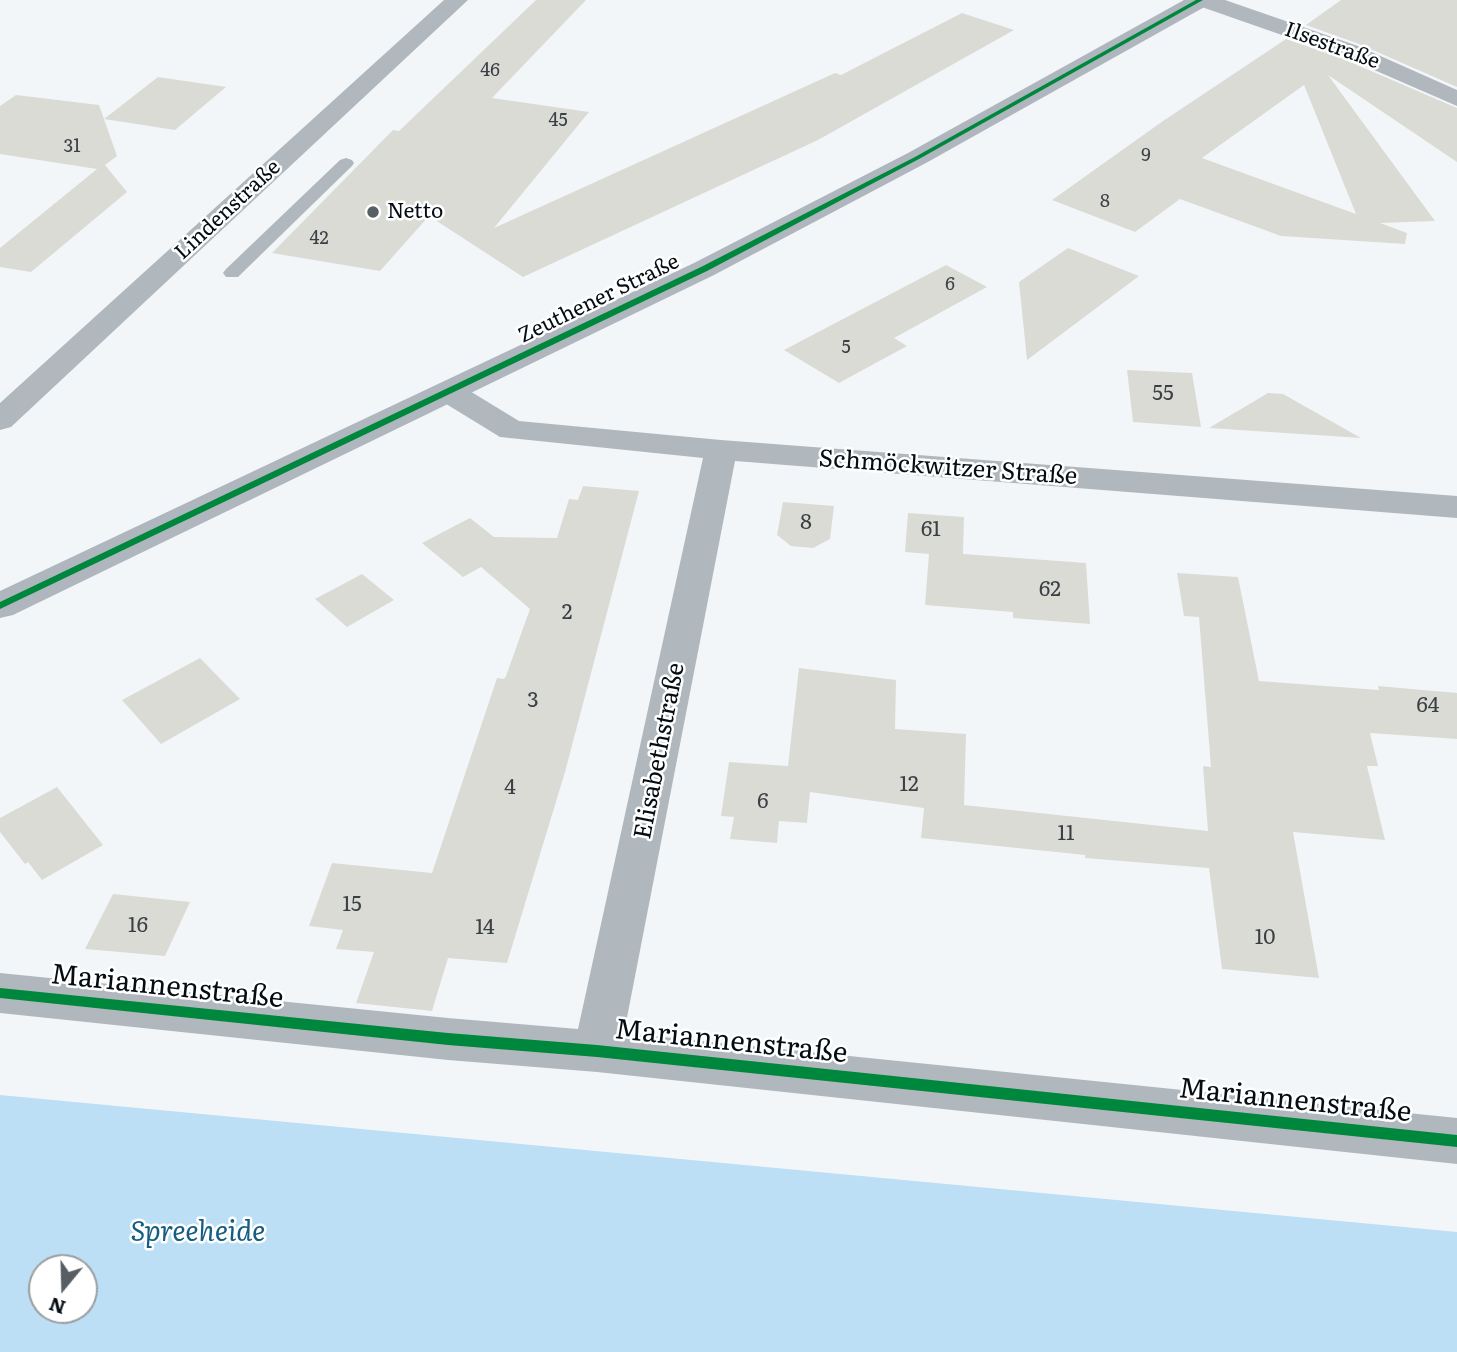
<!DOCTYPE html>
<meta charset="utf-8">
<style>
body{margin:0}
#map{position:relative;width:1457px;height:1352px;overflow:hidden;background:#f3f6f9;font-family:Literata,serif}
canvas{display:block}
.north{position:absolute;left:28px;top:1254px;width:70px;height:70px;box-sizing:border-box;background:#fff;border:2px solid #9b9ea1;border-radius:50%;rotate:199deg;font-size:19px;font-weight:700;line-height:28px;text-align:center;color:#040d13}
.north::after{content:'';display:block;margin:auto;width:24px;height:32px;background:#585f64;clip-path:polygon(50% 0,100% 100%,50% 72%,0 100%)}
</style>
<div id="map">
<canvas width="1457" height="1352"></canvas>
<div class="north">N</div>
</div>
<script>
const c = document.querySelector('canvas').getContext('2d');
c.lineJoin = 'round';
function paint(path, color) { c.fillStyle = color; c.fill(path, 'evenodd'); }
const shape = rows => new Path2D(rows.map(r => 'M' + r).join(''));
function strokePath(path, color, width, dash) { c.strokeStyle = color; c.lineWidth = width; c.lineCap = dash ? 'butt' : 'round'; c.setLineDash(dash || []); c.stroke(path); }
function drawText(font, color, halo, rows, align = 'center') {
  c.font = font + ' Literata,serif'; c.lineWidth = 5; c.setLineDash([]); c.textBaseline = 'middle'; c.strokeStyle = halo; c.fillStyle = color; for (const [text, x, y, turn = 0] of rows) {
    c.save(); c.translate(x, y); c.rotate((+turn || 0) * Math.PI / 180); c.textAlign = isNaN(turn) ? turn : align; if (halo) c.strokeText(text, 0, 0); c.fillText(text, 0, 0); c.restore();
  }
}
paint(shape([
 [0,1095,1457,1232,1457,1352,0,1352],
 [42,1268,84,1268,84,1310,42,1310]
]), '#bddff6');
paint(shape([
 [536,0,586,0,492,98,589,112,494,228,835,73,841,75,962,13,1014,30,818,140,523,277,429,216,380,271,272,253,393,130,399,131],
 [1341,0,1457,0,1457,87,1359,44,1306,25],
 [1286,39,1341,58,1457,108,1457,162,1328,75,1435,221,1380,223,1407,233,1405,244,1281,236,1180,199,1135,232,1052,200,1163,121],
 [1304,85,1356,214,1202,158],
 [158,77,226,87,175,130,104,119],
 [16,95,99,105,117,156,105,165,127,192,31,272,0,267,0,248,97,169,0,154,0,106],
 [1068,248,1139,276,1027,360,1019,282],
 [946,265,987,287,894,338,907,346,839,383,784,350],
 [1127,370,1192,373,1201,427,1133,422],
 [1268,393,1283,394,1361,438,1209,428],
 [583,486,639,491,565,772,507,963,448,958,432,1011,356,1003,374,952,336,949,343,930,309,926,332,863,432,873,497,678,504,679,506,676,530,609,481,567,463,577,422,543,470,518,494,537,557,538,569,499,578,500],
 [783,502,834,506,830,539,813,548,791,546,777,535],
 [908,513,964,517,963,554,1086,563,1090,624,1013,618,1013,612,925,605,929,554,905,552],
 [1177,573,1238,577,1259,681,1379,690,1378,686,1457,693,1457,739,1370,733,1378,766,1367,766,1385,840,1293,832,1319,978,1222,969,1209,868,1085,858,1085,855,921,838,924,808,810,792,807,823,779,821,777,843,730,839,734,817,721,816,729,762,788,766,799,668,896,680,895,729,966,734,964,805,1208,831,1203,766,1211,767,1199,617,1184,616],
 [362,574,394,600,347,627,315,599],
 [200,658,240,699,161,744,122,700],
 [57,787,103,845,42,880,28,862,25,864,0,832,0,818],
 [113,894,190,902,165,956,85,949]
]), '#dbdbd6');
paint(shape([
 [346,158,352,160,354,163,352,166,238,277,226,277,223,273,226,269,340,160,346,158]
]), '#b1b8bd');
paint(shape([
 [444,0,468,0,11,427,0,430,0,403,444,0],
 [1193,0,1225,0,1358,46,1457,90,1457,106,1342,56,1196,5,1193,0],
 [449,383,460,385,519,421,721,440,1457,496,1457,518,735,461,624,1033,1457,1118,1457,1164,597,1072,448,1060,0,1013,0,973,448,1018,578,1029,703,458,500,437,438,399,433,392,438,385,449,383]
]), '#b1b8bd');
paint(shape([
 [1184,0,1211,0,1208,5,926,163,714,275,13,615,0,618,0,591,694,263,908,153,1184,0]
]), '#b0b6bd');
paint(shape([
 [1196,0,1203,0,919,159,707,271,0,609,0,602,701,267,915,157,1196,0],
 [0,988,448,1033,597,1045,1457,1135,1457,1147,597,1057,448,1045,0,998,0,988]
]), '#00873e');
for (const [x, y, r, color] of [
 [373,212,7,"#585f64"]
]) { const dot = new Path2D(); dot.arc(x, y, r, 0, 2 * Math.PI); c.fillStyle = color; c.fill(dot); strokePath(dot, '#fff', 2.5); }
drawText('18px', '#3a4044', null, [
 ["46",490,71],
 ["45",558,121],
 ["31",72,147],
 ["9",1146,156],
 ["8",1105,202],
 ["42",319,239],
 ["6",950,285],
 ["5",846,348]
]);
drawText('21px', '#040d13', '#fff', [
 ["Ilsestraße",1332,46,20],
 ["Lindenstraße",228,210,-43],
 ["Zeuthener Straße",599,299,-26]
]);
drawText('21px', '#040d13', '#fff', [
 ["Netto",387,212]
], 'left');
drawText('21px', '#3a4044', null, [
 ["55",1163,394],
 ["8",806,523],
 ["61",931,530],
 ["62",1050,590],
 ["2",567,613],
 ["3",533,701],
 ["64",1428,706],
 ["12",909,785],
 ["4",510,788],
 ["6",763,802],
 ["11",1066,834],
 ["15",352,905],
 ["16",138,926],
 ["14",485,928],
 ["10",1265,938]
]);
drawText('24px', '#040d13', '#fff', [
 ["Schmöckwitzer Straße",948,468,4],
 ["Elisabethstraße",660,751,-79]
]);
drawText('28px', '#040d13', '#fff', [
 ["Mariannenstraße",167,987,6],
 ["Mariannenstraße",731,1042,6],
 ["Mariannenstraße",1295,1101,6]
]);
drawText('italic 28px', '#165d82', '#fff', [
 ["Spreeheide",198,1233]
]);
</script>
